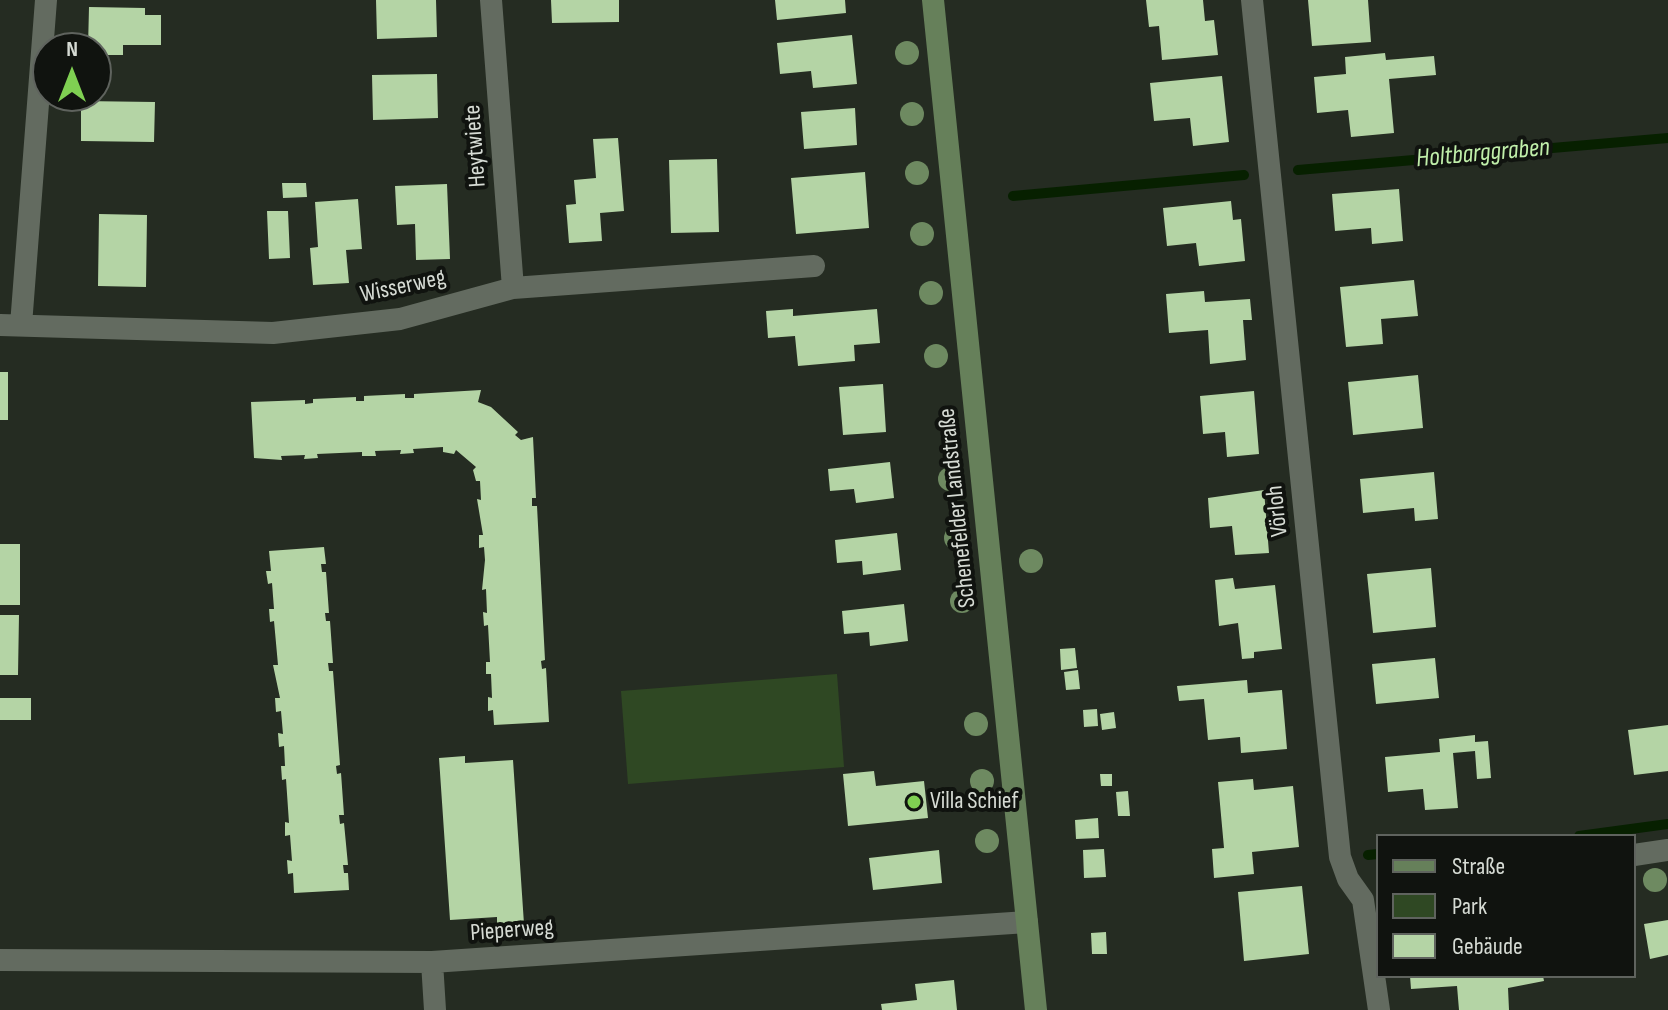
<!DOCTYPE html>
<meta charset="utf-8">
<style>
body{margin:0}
#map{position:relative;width:1668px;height:1010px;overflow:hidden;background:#252c22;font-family:"Sofia Sans Condensed",sans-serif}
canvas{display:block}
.legend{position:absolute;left:1376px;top:834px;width:260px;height:144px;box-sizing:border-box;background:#10130f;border:2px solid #5f635e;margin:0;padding:10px 14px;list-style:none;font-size:24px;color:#d6dbd4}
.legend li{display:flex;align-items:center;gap:16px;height:40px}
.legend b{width:40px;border:2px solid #5f635e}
.north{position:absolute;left:32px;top:32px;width:80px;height:80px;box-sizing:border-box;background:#10130f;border:2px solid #5f635e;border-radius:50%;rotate:0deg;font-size:22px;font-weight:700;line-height:32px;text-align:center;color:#d6dbd4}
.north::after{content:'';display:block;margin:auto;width:28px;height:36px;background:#7fd052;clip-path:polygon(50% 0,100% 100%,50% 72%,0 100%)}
</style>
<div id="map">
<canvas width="1668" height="1010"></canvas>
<ul class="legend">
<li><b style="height:10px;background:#66805a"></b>Straße</li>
<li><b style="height:22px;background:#2f4823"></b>Park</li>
<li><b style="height:22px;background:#b4d4a5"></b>Gebäude</li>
</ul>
<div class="north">N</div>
</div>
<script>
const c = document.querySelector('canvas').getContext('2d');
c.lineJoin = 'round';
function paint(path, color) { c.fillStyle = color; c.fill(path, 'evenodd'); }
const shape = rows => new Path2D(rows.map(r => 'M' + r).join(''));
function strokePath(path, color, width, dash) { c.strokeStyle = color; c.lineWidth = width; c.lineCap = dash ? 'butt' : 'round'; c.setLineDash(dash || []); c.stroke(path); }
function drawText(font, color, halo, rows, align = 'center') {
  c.font = font + ' "Sofia Sans Condensed",sans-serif'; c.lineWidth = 8; c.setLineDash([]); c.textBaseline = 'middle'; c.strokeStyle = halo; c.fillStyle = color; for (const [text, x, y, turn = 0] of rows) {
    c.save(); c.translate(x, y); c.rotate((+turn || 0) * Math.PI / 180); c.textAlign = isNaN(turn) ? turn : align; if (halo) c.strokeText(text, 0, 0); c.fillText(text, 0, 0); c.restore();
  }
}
paint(shape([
 [837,674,844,767,628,784,621,691]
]), '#2f4823');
strokePath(shape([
 [1298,170,1668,138],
 [1013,196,1244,175],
 [1579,836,1668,824],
 [1368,855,1378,854]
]), '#072000', 10);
paint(shape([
 [376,0,436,0,437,37,377,39],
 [551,0,619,0,619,22,552,23],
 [775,0,845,0,846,13,777,20],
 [1146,0,1203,0,1205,21,1214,20,1218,55,1162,60,1159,26,1149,27],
 [1308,0,1368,0,1371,42,1312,46],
 [89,7,145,8,145,15,161,15,161,45,123,45,123,55,96,55,96,48,88,48],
 [852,35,857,84,813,88,811,71,780,74,777,43],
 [1385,53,1386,60,1434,56,1436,75,1389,79,1394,133,1351,137,1348,110,1317,113,1314,77,1346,74,1345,57],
 [437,74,438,118,373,120,372,75],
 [1222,76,1229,142,1193,146,1190,118,1154,121,1150,83],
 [81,101,155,102,154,142,81,141],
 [855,108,857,145,804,149,801,112],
 [618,138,624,211,600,213,602,241,569,243,566,205,576,204,574,180,596,178,593,139],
 [717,159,719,232,671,233,669,160],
 [865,172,869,228,796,234,791,178],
 [282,183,306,183,307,197,283,198],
 [447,184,450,259,416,260,415,224,397,225,395,186],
 [1399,189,1403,241,1372,244,1371,228,1335,231,1332,194],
 [358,199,362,249,346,250,349,283,313,285,310,248,318,247,315,202],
 [1231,201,1233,220,1241,219,1245,261,1199,266,1196,243,1167,246,1163,208],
 [267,211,288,211,290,258,269,259],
 [99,214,147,215,146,287,98,286],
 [1414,280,1418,316,1381,319,1383,344,1346,347,1340,287],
 [1204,291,1205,302,1250,299,1252,320,1243,320,1246,360,1210,364,1208,330,1169,333,1166,294],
 [793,309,793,316,877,309,880,343,854,345,855,361,798,366,795,336,768,338,766,311],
 [0,372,8,372,8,420,0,420],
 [1418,375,1423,428,1353,435,1348,382],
 [883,384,886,432,843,435,839,387],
 [481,390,478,402,491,407,518,432,515,435,521,440,533,437,536,498,532,498,532,506,537,506,545,660,541,661,542,669,546,668,549,722,494,725,493,710,488,711,488,697,492,698,491,674,486,674,486,662,490,662,488,625,484,626,483,612,487,613,486,589,482,590,485,560,484,547,479,548,479,535,483,535,477,499,481,500,480,481,476,481,473,470,476,467,456,450,454,454,443,452,443,447,413,449,414,453,400,454,401,450,375,451,376,456,362,456,362,452,317,454,318,458,304,459,305,455,281,456,282,460,254,458,251,402,305,400,305,404,313,403,313,399,356,397,356,401,364,401,364,396,405,394,405,398,414,398,414,394],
 [1254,391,1259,454,1227,457,1225,432,1203,434,1200,396],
 [890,462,894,498,856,503,854,489,830,491,828,469],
 [1434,472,1438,519,1415,521,1414,508,1363,513,1360,479],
 [1264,490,1269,553,1235,555,1232,526,1210,528,1208,498],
 [897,533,901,570,863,575,862,561,837,563,835,540],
 [0,544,20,544,20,605,0,605],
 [324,547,326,564,321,564,322,572,326,572,329,613,325,613,326,621,330,621,333,663,328,663,329,671,333,671,340,765,336,766,337,774,341,773,344,815,339,815,340,824,344,823,348,865,343,865,344,873,348,873,349,890,294,893,293,873,288,874,287,860,292,861,290,835,285,836,285,822,289,823,286,779,282,780,281,766,285,766,284,746,279,747,278,733,283,734,281,711,276,712,275,698,280,698,273,665,278,665,274,621,270,622,269,609,274,609,272,583,268,584,266,571,271,571,269,551],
 [1431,568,1436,627,1373,633,1367,574],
 [1233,578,1235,589,1275,585,1282,649,1254,652,1254,658,1242,659,1238,623,1219,626,1215,580],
 [904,604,908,641,870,646,869,632,844,634,842,611],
 [0,615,19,615,18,675,0,675],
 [1075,648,1077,668,1061,670,1060,649],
 [1435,658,1439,698,1376,704,1372,664],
 [1078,670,1080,689,1066,690,1064,672],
 [1247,680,1248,693,1282,690,1287,749,1241,753,1240,737,1208,740,1204,699,1179,701,1177,686],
 [0,698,31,698,31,720,0,720],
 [1097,709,1098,726,1084,727,1083,710],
 [1114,712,1116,728,1102,730,1100,714],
 [1668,725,1668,771,1634,775,1628,730],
 [1475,735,1475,742,1488,741,1491,778,1477,779,1475,751,1453,753,1458,808,1425,810,1423,789,1388,792,1385,757,1440,752,1439,739],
 [465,756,465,763,513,760,524,924,497,926,497,917,450,920,439,758],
 [874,771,876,786,924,781,928,818,848,826,843,774],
 [1100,774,1112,774,1112,786,1101,786],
 [1253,779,1254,790,1293,786,1299,847,1252,852,1254,874,1214,878,1212,849,1224,848,1218,782],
 [1128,791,1130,816,1118,816,1116,792],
 [1098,818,1099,838,1076,839,1075,820],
 [1104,849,1106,877,1084,878,1083,850],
 [939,850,942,883,873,890,869,858],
 [1302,886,1309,954,1244,961,1238,892],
 [1668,920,1668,955,1650,959,1644,924],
 [1106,932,1107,954,1092,954,1091,933],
 [1410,976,1543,976,1544,981,1508,988,1509,1010,1459,1010,1457,986,1411,989],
 [954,980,957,1010,882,1010,881,1004,917,1000,915,984]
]), '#b4d4a5');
strokePath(shape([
 [491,0,513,288],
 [1252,0,1340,857,1348,879,1363,900,1379,1010],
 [0,325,273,333,400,319,513,288,814,266],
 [21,325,46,0],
 [1634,855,1668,850],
 [0,960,432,962,1027,922],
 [432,962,435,1010]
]), '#636b60', 22);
strokePath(shape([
 [933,0,1036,1010]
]), '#66805a', 22);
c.fillStyle = '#6e8a61';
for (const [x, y] of [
 [907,53],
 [912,114],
 [917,173],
 [922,234],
 [931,293],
 [936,356],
 [950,479],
 [956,538],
 [1031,561],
 [962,601],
 [976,724],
 [982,781],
 [987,841],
 [1655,880]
]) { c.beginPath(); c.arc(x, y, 12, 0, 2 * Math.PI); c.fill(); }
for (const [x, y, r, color] of [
 [914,802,8,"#7fd052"]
]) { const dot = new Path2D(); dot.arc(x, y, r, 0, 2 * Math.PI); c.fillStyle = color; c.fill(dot); strokePath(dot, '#10130f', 3); }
drawText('24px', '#d6dbd4', '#10130f', [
 ["Heytwiete",476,146,-94],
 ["Wisserweg",403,287,-12],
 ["Schenefelder Landstraße",958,508,-96],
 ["Vörloh",1278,511,-96],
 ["Pieperweg",512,931,-4]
]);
drawText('24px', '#d6dbd4', '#10130f', [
 ["Villa Schief",930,802]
], 'left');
drawText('italic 26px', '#c0efaa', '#10130f', [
 ["Holtbarggraben",1483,154,-5]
]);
</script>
